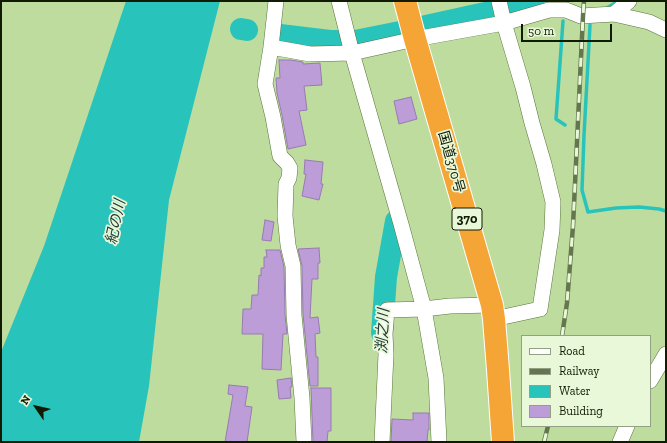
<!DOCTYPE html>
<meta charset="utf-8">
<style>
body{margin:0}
#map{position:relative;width:667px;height:443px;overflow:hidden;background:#bedc9e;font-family:"Zilla Slab",serif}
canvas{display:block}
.frame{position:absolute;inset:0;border:2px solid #111b04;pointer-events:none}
.legend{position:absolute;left:521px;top:335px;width:130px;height:92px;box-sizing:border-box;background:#e8f8d8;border:1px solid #92a083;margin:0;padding:5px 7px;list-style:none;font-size:12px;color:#111b04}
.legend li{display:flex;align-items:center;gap:8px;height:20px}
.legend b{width:20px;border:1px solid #92a083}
.north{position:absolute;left:16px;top:387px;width:40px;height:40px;-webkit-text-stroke:3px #e8f8d8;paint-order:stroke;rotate:304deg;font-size:11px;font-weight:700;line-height:16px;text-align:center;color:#111b04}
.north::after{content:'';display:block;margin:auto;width:14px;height:18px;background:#111b04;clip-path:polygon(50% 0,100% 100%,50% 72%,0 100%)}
.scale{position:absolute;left:521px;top:24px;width:91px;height:18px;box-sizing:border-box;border:2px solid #111b04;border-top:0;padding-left:5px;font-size:12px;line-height:14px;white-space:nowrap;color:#111b04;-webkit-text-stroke:3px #e8f8d8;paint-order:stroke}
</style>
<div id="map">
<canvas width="667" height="443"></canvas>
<div class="frame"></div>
<ul class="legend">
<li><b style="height:5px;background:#fff"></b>Road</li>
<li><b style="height:5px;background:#63764d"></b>Railway</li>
<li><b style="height:11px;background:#28c4bc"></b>Water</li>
<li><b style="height:11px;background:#bd9dd8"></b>Building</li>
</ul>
<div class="north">N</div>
<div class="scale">50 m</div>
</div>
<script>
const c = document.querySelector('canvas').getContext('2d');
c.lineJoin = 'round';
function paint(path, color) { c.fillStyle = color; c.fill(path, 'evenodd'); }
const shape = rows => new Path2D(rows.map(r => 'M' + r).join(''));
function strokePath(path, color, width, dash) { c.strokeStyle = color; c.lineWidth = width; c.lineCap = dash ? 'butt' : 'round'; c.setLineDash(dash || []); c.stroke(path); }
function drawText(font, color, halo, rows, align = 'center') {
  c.font = font + ' "Zilla Slab","Noto Sans JP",serif'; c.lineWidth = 3.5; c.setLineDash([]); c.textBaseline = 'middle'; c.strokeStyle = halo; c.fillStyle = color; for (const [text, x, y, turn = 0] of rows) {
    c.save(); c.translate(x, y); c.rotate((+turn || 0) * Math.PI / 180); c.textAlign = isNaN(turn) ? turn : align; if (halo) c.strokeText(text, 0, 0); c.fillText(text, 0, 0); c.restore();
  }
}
paint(shape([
 [126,1,220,1,169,200,149,386,139,442,1,442,1,352,44,246]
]), '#28c4bc');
strokePath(shape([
 [605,9,617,2],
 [563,21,556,119,565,125],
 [590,25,584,135,582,190,588,212,616,208,639,207,659,209,666,211]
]), '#28c4bc', 3.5);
strokePath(shape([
 [426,26,526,4,534,1],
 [241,29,247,30],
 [280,35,330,41,355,41,400,32],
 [382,333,386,277,396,221]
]), '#28c4bc', 22);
const building = shape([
 [279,60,291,60,303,62,303,64,320,63,322,85,304,86,307,110,299,111,306,145,288,149,282,115,277,93,276,78,280,78,279,60],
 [411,97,417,119,399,124,394,101,411,97],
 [305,160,323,162,321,184,323,184,319,200,302,196,306,174,304,174,305,160],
 [265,220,274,222,271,241,262,240,265,220],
 [319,248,320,263,318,263,318,279,312,279,310,318,318,317,320,333,315,334,316,357,318,357,318,386,310,386,303,314,302,266,298,249,319,248],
 [266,250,280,250,284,267,285,315,287,334,283,334,281,370,262,369,263,334,242,334,243,309,251,309,252,295,258,295,259,275,261,276,261,268,264,268,264,257,267,257,266,250],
 [291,378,292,387,290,387,291,398,279,399,277,380,291,378],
 [229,385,248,387,245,406,252,407,247,442,225,442,233,395,228,394,229,385],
 [311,388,331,388,331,431,328,431,327,442,313,442,311,388],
 [413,413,429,413,429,430,428,430,427,442,391,442,392,419,413,420,413,413]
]);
paint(building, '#bd9dd8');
strokePath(building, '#987ab1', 1);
const street = shape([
 [276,1,271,47,265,84,273,117,280,156,287,163,290,168,289,178,286,184,285,216,288,245,293,266,294,315,302,398,304,442],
 [339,1,352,53,401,224,424,309,436,378,439,442],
 [614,14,629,1],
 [271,47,310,54,352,53,415,39,504,23,549,10,566,10,581,16,614,14,649,22,666,30],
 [494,319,540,309,552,230,553,202,544,164,532,123,523,87,504,23,499,1],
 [650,381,666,354],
 [382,442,386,354,385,334,387,310,424,309,450,306,492,305],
 [620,442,627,426]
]);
const highway = shape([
 [405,1,415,39,492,305,494,319,498,370,503,442]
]);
strokePath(street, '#5a753b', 16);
strokePath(highway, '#fff', 24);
strokePath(street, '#fff', 15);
strokePath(highway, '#f5a436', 22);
const rail = shape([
 [562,336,567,303,573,226,583,16,584,1],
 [544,442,548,426]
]);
strokePath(rail, '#63764d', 4.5);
strokePath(rail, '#e8f8d8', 3, [9]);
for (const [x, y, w] of [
 [467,219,30]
]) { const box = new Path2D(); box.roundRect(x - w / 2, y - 11, w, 22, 3); c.fillStyle = '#e8f8d8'; c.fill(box); strokePath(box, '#111b04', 1); }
drawText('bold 13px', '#111b04', null, [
 ["370",467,219]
]);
drawText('14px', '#111b04', '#e8f8d8', [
 ["国道370号",451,162,74]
]);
drawText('italic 15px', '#223a38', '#e8f8d8', [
 ["紀の川",116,222,-78],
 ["渕之川",383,331,-87]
]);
</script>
